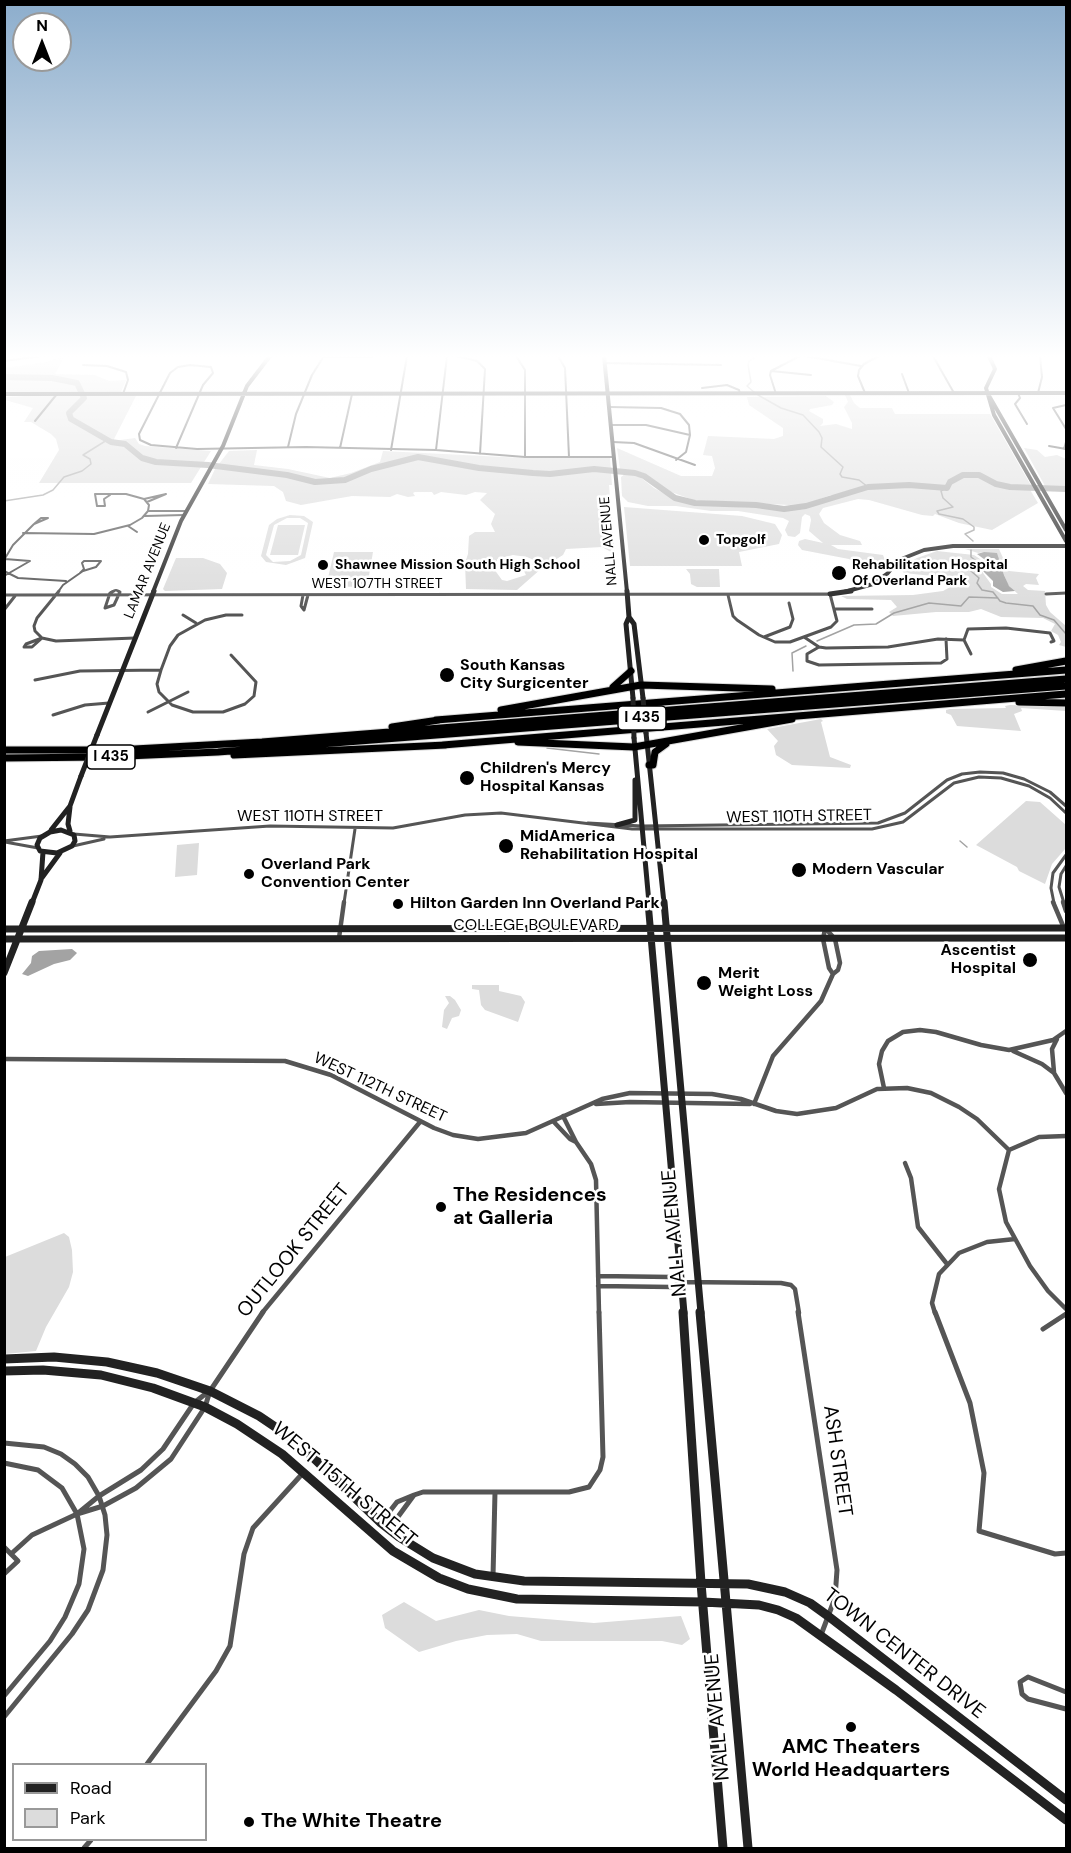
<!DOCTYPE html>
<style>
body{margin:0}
#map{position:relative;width:1071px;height:1853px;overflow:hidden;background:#fff;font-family:"DM Sans",sans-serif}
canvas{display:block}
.frame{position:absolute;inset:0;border:6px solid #000;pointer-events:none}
.legend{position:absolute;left:12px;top:1763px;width:195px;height:78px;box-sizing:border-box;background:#fff;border:2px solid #999;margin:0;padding:8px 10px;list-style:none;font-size:18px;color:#000}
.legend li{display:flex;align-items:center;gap:12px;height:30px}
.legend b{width:30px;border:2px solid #999}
.north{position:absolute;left:12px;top:12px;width:60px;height:60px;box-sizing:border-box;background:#fff;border:2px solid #999;border-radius:50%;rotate:0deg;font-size:16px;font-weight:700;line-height:24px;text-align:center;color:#000}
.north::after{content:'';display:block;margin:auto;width:21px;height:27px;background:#000;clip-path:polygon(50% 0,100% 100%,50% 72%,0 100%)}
</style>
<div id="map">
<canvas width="1071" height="1853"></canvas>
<div class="frame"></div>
<ul class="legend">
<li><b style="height:8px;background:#222"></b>Road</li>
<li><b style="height:16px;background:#dcdcdc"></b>Park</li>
</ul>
<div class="north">N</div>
</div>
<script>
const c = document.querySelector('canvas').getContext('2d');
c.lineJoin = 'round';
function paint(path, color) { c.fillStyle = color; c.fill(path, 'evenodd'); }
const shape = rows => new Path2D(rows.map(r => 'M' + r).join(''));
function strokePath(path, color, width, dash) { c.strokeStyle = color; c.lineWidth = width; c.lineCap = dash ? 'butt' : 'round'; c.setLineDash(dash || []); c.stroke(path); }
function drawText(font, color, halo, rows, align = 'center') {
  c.font = font + ' "DM Sans",sans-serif'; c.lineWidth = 5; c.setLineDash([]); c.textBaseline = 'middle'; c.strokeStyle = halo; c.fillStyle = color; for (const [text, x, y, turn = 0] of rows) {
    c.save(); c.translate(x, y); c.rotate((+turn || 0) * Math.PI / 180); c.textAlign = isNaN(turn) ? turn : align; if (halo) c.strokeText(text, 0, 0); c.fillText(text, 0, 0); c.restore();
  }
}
paint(shape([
 [65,356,55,374,95,375,109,381,126,380,121,392,5,393,5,368,47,362],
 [845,395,850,395,854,403,860,408,892,408,895,414,990,414,1029,482,1032,487,1029,488,1038,503,992,530,959,523,935,514,933,516,922,515,869,500,858,499,823,508,819,514,824,523,840,535,860,541,862,545,831,545,838,549,883,555,885,560,881,569,876,571,868,570,849,559,802,550,798,545,799,541,805,539,823,543,809,531,811,520,810,516,805,514,802,517,800,533,795,537,788,536,785,530,789,521,783,518,738,511,711,511,676,506,648,506,628,502,622,496,621,477,625,474,640,477,654,488,676,500,699,505,793,510,838,498,831,495,806,504,789,505,693,500,666,490,644,473,620,469,617,448,681,476,712,476,715,468,712,456,703,455,708,436,774,439,783,436,783,428,749,405,747,397,826,396,834,402,832,405,810,409,809,411,823,419,823,423,820,426,836,424,852,429,852,423,844,407,848,402],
 [25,396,136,396,113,441,135,438,139,444,145,446,211,451,191,483,39,483,59,450,56,439,51,434,31,422,24,422,33,408,5,400,5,397],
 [1024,448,1037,450,1045,457,1057,455,1066,459,1066,487,1045,486],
 [257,450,254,465,288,469,330,478,351,473,380,462,383,451,524,458,610,458,612,485,609,485,610,498,608,501,611,507,614,550,611,552,602,547,566,549,563,555,542,568,517,590,466,589,465,563,468,554,469,536,475,532,495,532,491,524,495,514,480,500,487,493,475,492,466,495,441,492,434,495,432,492,415,492,413,493,415,496,408,497,397,494,390,497,352,496,301,505,286,501,283,492,274,486,208,484,215,469,229,451],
 [513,555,527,557,536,561,524,571,526,575,507,581,502,580,494,569,497,564,497,559],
 [624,507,742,516,775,524,782,535,779,544,739,552,742,566,630,566],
 [290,515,304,516,313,522,305,558,286,565,266,562,261,556,269,525,277,519],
 [287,518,300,518,308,523,301,555,290,561,273,562,266,555,274,525],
 [278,525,305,525,298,555,270,555],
 [965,549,999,549,1009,571,1039,574,1036,578,1039,585,1026,584,1023,586,1028,590,1045,591,1046,605,1050,612,1066,626,1066,647,1059,645,1061,642,1058,635,1051,631,1055,624,1043,618,1001,617,981,609,969,612,936,612,893,616,889,612,897,607,891,600,847,599,841,596,913,595,943,591,954,585,956,581,952,578,904,573,900,568,917,558,937,551,974,555,980,559,982,562,978,566,991,584,991,587,1002,594,1018,594,1008,585,998,559,984,552,978,553],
 [334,552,373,552,367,587,311,586,314,577,328,578],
 [176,558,203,558,220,564,227,573,222,589,165,591,163,589],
 [686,569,719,569,720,587,697,587,691,584,690,574],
 [1010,705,1066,707,1066,711,1021,708,1022,711,1014,714,1021,731,957,726,951,715,946,713,946,710,950,709,1006,708,1005,706],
 [821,719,823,721,821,722,830,757,851,765,850,768,792,765,776,755,774,746,778,741,767,729],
 [1026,801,1040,802,1066,825,1066,848,1052,864,1045,884,1019,871,1017,867,976,845],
 [199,843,197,875,175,877,177,845],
 [472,985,499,985,499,991,521,996,525,1002,518,1022,485,1010,481,1005,479,990,472,989],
 [445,996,450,996,455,1000,461,1010,459,1016,452,1018,447,1029,442,1027,444,1010,449,1003],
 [64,1233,69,1237,72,1250,73,1272,69,1287,46,1327,36,1351,5,1354,5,1257],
 [404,1602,436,1621,479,1610,509,1616,594,1623,681,1616,690,1639,682,1645,662,1641,541,1641,517,1634,487,1635,456,1641,419,1652,385,1628,382,1615]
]), '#dcdcdc');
paint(shape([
 [984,552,997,553,1004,575,1009,586,1015,591,1003,592,993,586,993,581,983,571,988,565,988,562,977,554],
 [72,949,77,953,70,960,54,964,28,976,22,974,31,963,32,956,39,951]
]), '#a3a3a3');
strokePath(shape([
 [755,393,747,386,751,382,748,365,749,361,757,356],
 [758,395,781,408,803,415,819,432,822,438,821,447,843,467,840,474,842,477,859,480,868,487],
 [946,488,941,491,943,498,953,507,937,511,939,514,963,519,974,527,974,530,965,534,973,541],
 [4,501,43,495,53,490,64,477,82,471,91,464,90,459,83,455,107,440],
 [971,550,971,557,975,560,971,571,979,578,977,583,982,590,993,592,1000,601,1006,603,1033,606,1040,615,1054,620,1066,634],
 [817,641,854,625,876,624,894,613,929,603,961,606,969,597,998,598],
 [793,671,792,653,806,646],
 [547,748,599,754],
 [960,841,967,847]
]), '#a3a3a3', 1.5);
strokePath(shape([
 [4,377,52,378,77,383,84,398,69,413,71,419,111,442,125,444,142,458,156,462,208,465,287,475,315,482,345,480,371,469,418,457,479,468,533,473,550,474,594,469,635,473,644,476,675,498,695,503,756,505,784,509,806,506,868,487,909,485,947,488,950,482,963,475,979,475,996,484,1010,487,1066,489]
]), '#a3a3a3', 6);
const highway = shape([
 [1016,670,1066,661],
 [613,687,631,671],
 [1019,702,1066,703],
 [501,710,641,685,772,689],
 [436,720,1066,670],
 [392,727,439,720],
 [518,742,634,747,792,719],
 [443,745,1066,694],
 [4,750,116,750,262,742,1066,679],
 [234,755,446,745],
 [4,758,104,757,218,752,1066,686],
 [649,765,653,765,655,752,666,744]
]);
strokePath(highway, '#dbdbdb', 9);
strokePath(shape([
 [456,356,477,361,485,369,480,454],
 [516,356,525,370,525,457],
 [558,356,565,368,569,457],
 [805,356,861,366],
 [933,356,954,393],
 [323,357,402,356],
 [4,361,42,356],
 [605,363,721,365],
 [83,365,107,366,126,372,128,380,123,394],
 [211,367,190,365,178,367,170,373,139,434,140,440,151,445,197,449,306,447,436,450,525,457,614,457],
 [771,371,811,375],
 [902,374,909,393],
 [702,388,727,385,739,390,740,394],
 [865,393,858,376,859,370,864,364,879,356],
 [1018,393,1020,398,1015,404,1027,424],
 [1038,393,1042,377,1040,356],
 [776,394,770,375,771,371,800,356],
 [1066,405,1053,408,1066,429],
 [610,407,661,408,680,414,689,425,690,435,686,452,676,460],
 [35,421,57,394],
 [612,425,646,425,690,435],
 [613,442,634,443,695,465],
 [1049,446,1066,449],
 [288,447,296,414,312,375,324,356],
 [176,448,203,385,213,373,211,367],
 [340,448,352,394],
 [1064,449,1066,442],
 [391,450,407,356],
 [436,450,447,356],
 [110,495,104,499,105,506,97,506,95,494,126,494,144,499,149,505,148,511],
 [144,499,166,494,147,502],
 [145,516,184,515],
 [41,518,48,518,34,524,41,518],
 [128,526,137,532],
 [23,533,94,534,130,525,142,518,148,511,187,511],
 [4,560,13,545,34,524],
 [4,571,18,578,66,581],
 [4,576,30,561,5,559],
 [58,592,63,585,83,571,96,567,101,561,84,561,82,563,84,569,80,573],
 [111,592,116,590,120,592]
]), '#555', 2);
strokePath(shape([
 [59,591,37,618,34,626,35,631,42,638,56,641,135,638],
 [114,591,110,593,105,608,114,605,120,592,118,591],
 [1046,594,1066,593],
 [4,595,830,594,837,621,831,627,790,642,775,642,759,635,737,620,733,616,728,595],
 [303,595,301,606,304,610],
 [834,609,872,609],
 [4,610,15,596],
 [304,610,308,595],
 [183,615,196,623],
 [764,637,790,627,793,619,789,603],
 [804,637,819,647,826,648,888,647,938,639,964,640],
 [42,638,32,647,24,647,26,644,42,638],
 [964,640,968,629,1006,628,1050,633,1054,641,1051,642],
 [964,640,971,654],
 [819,647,807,654,807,661,819,665,941,663,947,659,946,639],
 [231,655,256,682,254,696,245,704,223,712,193,712,172,705,159,692,157,684,161,670,170,646,178,635,205,620,226,615,242,615],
 [35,680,80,671,161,670],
 [148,712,188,692],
 [53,715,85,705,109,703],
 [588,823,642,826,878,823,905,813,947,780,962,774,980,772,1003,773,1024,779,1050,792,1066,806],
 [74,834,110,837,270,826,393,828,465,815,501,813,632,829,872,829,903,822,954,783,979,777,1001,778,1029,786,1050,798,1066,813],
 [4,841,42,836],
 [5,842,38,848],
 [73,846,104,839],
 [344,903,355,829],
 [1054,903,1051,888,1053,873,1066,855],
 [1064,903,1059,887,1061,874,1066,866]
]), '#555', 3);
strokePath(shape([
 [1053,902,1064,928],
 [1063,902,1066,911],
 [825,929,823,939,829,968,833,974],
 [339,938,344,902],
 [1013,1051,1042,1064,1054,1073,1066,1093],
 [4,1059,285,1061,331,1075,434,1128,453,1135,478,1139,526,1133,602,1099,630,1093,712,1094,741,1099,776,1111,797,1114,836,1108,877,1089,907,1088,931,1093,959,1107,977,1119,1009,1150],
 [1054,1072,1052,1049,1057,1039],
 [884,1088,879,1064,882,1051,888,1041,903,1032,920,1030,936,1032,981,1045,1009,1050,1053,1040,1066,1031],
 [596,1104,630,1102,750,1104],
 [754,1104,773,1056,821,1001,833,974,838,970,840,963,835,939,826,929],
 [553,1121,570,1139,576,1142,563,1116],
 [576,1142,591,1164,596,1180,599,1313],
 [1009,1150,999,1189,1006,1222,1030,1266,1048,1291,1066,1309],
 [1009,1150,1039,1137,1066,1136],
 [905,1163,911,1178,918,1227,947,1264],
 [598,1276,671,1277,682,1282],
 [598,1286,671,1287,682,1282,781,1283,791,1285,795,1289,799,1313],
 [262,1313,420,1122],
 [935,1313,932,1303,939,1274,959,1253,987,1242,1015,1239]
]), '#555', 4.5);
strokePath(shape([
 [798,1312,837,1570,835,1598,821,1635],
 [935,1312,970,1403,984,1473,979,1531,1055,1554,1066,1553],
 [1043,1329,1066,1314],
 [4,1443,44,1447,61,1454,75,1464,88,1477,99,1496,105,1515,107,1535,103,1570,88,1610,72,1634,4,1717],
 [4,1463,38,1470,62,1488,77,1514,84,1549,79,1584,65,1617,50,1641,4,1696],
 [414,1495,423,1492,569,1492,589,1487,600,1470,603,1457,599,1312],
 [77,1514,103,1506,136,1488,171,1459,205,1407,210,1391,263,1312],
 [382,1521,397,1502,414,1495,389,1529],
 [4,1547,18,1561,4,1574],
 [11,1554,32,1535,77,1514,99,1496,141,1470,163,1449,194,1403,209,1391],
 [493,1577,495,1492],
 [1066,1692,1028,1677,1020,1682,1022,1694,1028,1699,1066,1709],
 [147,1764,216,1671,230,1646,244,1554,253,1528,303,1473],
 [84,1848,91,1840]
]), '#555', 5);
strokePath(shape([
 [604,356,627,592],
 [989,356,995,369,986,388,994,415,1066,541],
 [4,394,1066,393],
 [988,394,1066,530],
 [153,592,181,521,223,446,247,386,270,356],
 [844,592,873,584,887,574,899,560,924,550,953,546,1066,546]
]), '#222', 4);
strokePath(shape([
 [627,591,629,617,626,624,633,698],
 [830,594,851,591],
 [629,617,634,624,643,698],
 [646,733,664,903],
 [97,735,154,591],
 [634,738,649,903],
 [70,807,68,824,70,831],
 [617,825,635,820,635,780],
 [51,830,70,806,81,776],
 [61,830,74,835,75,841,72,846,57,853,40,851,37,845,40,838,50,832,61,830],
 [41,879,60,853],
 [32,903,41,880,43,852]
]), '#222', 5);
strokePath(shape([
 [648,902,684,1313],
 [664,902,701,1313],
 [4,929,1066,928],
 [4,939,1066,938],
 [4,973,32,902]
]), '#222', 7);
strokePath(shape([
 [683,1312,701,1583,723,1848],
 [700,1312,748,1848],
 [4,1359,54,1357,107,1362,157,1373,210,1391,259,1416,296,1441,381,1523,399,1537,433,1558,475,1574,524,1581,748,1584,785,1592,810,1603,828,1616,1066,1800],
 [4,1371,43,1370,101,1375,153,1388,205,1407,237,1424,282,1454,393,1551,439,1578,468,1589,517,1599,703,1602,759,1605,778,1610,796,1618,896,1690,1066,1820]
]), '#222', 9);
strokePath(highway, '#000', 7);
strokePath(shape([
 [633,698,634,738],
 [643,698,646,733],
 [81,776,97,735]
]), '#222', 5);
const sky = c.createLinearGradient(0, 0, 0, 615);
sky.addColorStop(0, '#8cadcc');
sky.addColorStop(0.58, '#fff');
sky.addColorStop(1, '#ffffff00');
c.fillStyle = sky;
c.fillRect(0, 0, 1071, 615);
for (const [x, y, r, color] of [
 [704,540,6,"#000"],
 [323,565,6,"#000"],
 [839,573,8,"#000"],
 [447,675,8,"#000"],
 [467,778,8,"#000"],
 [506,846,8,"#000"],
 [799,870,8,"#000"],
 [249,874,6,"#000"],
 [398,904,6,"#000"],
 [1030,960,8,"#000"],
 [704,983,8,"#000"],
 [441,1207,6,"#000"],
 [851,1727,6,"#000"],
 [249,1822,6,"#000"]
]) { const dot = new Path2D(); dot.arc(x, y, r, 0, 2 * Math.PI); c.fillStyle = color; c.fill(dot); strokePath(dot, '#fff', 2); }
drawText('bold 14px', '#000', '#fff', [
 ["Topgolf",716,540],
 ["Shawnee Mission South High School",335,565],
 ["Rehabilitation Hospital",852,565],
 ["Of Overland Park",852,581]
], 'left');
drawText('14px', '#000', '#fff', [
 ["NALL AVENUE",609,541,-95],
 ["LAMAR AVENUE",148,571,-68],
 ["WEST 107TH STREET",377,584]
]);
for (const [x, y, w] of [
 [642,718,48],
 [111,757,48]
]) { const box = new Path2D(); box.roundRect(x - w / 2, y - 12, w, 24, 4.5); c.fillStyle = '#fff'; c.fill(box); strokePath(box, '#000', 1.5); }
drawText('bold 15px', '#000', null, [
 ["I 435",642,718],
 ["I 435",111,757]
]);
drawText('bold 16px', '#000', '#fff', [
 ["South Kansas",460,666],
 ["City Surgicenter",460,684],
 ["Children's Mercy",480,769],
 ["Hospital Kansas",480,787],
 ["MidAmerica",520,837],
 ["Rehabilitation Hospital",520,855],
 ["Overland Park",261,865],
 ["Convention Center",261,883],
 ["Modern Vascular",812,870],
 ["Hilton Garden Inn Overland Park",410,904],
 ["Ascentist",1016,951,"right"],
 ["Hospital",1016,969,"right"],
 ["Merit",718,974],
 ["Weight Loss",718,992]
], 'left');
drawText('16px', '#000', '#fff', [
 ["WEST 110TH STREET",310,817],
 ["WEST 110TH STREET",799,817,-1],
 ["COLLEGE BOULEVARD",536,926],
 ["WEST 112TH STREET",380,1088,25]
]);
drawText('bold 20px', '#000', '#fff', [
 ["The Residences",453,1196],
 ["at Galleria",453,1219],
 ["AMC Theaters",851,1748,"center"],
 ["World Headquarters",851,1771,"center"],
 ["The White Theatre",261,1822]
], 'left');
drawText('20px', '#000', '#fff', [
 ["NALL AVENUE",675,1233,-95],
 ["OUTLOOK STREET",294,1251,-51],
 ["ASH STREET",837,1461,82],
 ["WEST 115TH STREET",344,1485,40],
 ["TOWN CENTER DRIVE",904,1654,38],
 ["NALL AVENUE",718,1717,-95]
]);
</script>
